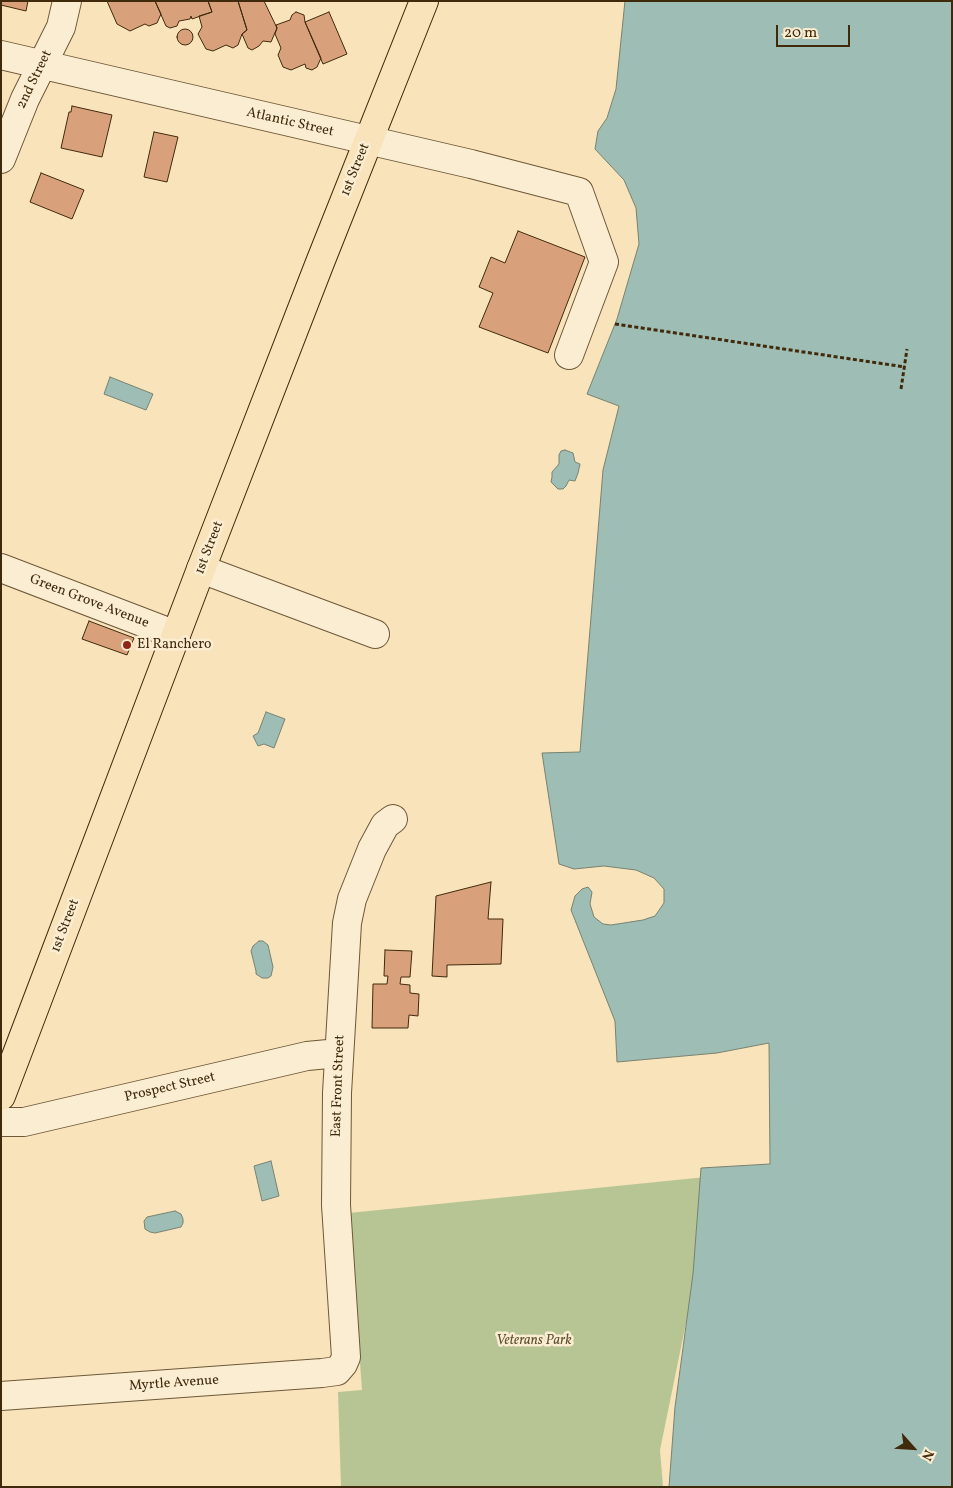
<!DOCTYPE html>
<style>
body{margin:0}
#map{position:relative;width:953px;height:1488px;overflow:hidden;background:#f8e3ba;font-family:Vollkorn,serif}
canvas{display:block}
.frame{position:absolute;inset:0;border:2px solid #402a0c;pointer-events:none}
.north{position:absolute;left:888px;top:1423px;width:50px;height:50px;-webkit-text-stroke:4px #faedd2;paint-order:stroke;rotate:116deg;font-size:14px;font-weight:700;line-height:20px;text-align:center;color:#402a0c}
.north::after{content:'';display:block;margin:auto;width:18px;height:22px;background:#402a0c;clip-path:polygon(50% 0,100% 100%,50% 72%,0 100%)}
.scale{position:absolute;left:776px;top:25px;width:74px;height:22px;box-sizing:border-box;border:2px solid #402a0c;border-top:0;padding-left:6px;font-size:15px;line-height:18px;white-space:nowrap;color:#402a0c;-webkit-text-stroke:4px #faedd2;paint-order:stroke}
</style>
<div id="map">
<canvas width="953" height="1488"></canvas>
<div class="frame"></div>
<div class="north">N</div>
<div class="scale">20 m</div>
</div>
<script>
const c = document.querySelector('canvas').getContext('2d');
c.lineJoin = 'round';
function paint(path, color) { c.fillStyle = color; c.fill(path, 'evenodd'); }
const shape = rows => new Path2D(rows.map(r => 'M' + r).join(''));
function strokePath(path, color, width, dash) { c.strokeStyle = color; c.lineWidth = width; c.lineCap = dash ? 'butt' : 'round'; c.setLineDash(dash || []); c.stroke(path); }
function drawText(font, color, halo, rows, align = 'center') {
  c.font = font + ' Vollkorn,serif'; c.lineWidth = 5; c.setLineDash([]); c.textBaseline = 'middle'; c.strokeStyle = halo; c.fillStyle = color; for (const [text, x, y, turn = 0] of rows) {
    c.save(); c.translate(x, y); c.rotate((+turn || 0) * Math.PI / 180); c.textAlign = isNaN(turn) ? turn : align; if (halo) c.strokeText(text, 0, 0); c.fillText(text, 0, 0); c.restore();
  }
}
paint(shape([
 [716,1176,660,1450,663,1487,341,1487,338,1392,362,1390,349,1213]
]), '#b7c595');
const water = shape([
 [625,1,952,1,952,1487,669,1487,675,1407,693,1274,701,1168,770,1164,769,1043,717,1053,617,1062,615,1021,571,910,575,896,582,889,588,887,592,892,590,904,594,917,603,924,611,925,643,920,655,916,664,903,664,889,654,878,636,870,604,866,574,869,559,864,542,753,580,752,603,470,619,406,587,394,617,319,639,244,636,208,624,180,595,149,598,131,607,118,616,89,625,1],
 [110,377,153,394,146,410,104,394,110,377],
 [565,450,573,453,575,462,580,464,578,473,575,481,569,480,566,486,563,489,558,489,551,482,552,477,552,472,559,464,559,455,561,451,565,450],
 [266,712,285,719,274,748,264,744,258,746,253,736,258,733,266,712],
 [259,941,263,941,268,945,273,967,271,976,268,978,262,978,256,974,256,971,251,951,253,946,259,941],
 [271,1161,279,1196,262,1201,254,1166,271,1161],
 [175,1211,181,1214,183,1219,183,1223,181,1227,155,1233,150,1232,145,1229,144,1221,147,1217,175,1211]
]);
paint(water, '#9ebdb4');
strokePath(water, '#788271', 1);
const building = shape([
 [1,1,28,1,26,11,1,5,1,1],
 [107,1,155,1,161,14,157,23,149,26,145,24,130,31,117,24,107,1],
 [155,1,208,1,212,12,192,19,191,16,190,19,179,21,177,26,170,28,166,26,155,1],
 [208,1,238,1,247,30,242,34,238,45,233,48,226,45,213,51,206,49,198,34,202,27,199,16,212,12,208,1],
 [238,1,264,1,277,28,271,42,263,41,259,46,252,50,248,48,242,34,247,30,238,1],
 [296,12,304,15,305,22,321,58,317,67,312,70,306,68,305,64,291,70,283,67,278,55,281,48,275,34,277,28,276,25,290,20,292,15,296,12],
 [329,12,347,54,323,64,305,22,329,12],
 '177 37a8 8 0 1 1 16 0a8 8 0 1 1-16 0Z',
 [72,106,112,115,102,157,61,148,69,112,71,112,72,106],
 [154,132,178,137,167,182,144,177,154,132],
 [41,173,84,190,72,219,30,202,41,173],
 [518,231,585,257,548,353,479,327,493,293,479,287,491,257,505,263,518,231],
 [89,621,134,638,127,655,82,639,89,621],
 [491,882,488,919,503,919,501,964,447,965,447,977,432,976,436,896,491,882],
 [385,950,412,951,410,977,401,977,400,984,410,985,410,993,419,994,418,1016,409,1015,408,1028,372,1028,373,984,387,984,388,976,384,976,385,950]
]);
paint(building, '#d8a17c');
strokePath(building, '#402a0c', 1);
const minor = shape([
 [1,55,471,164,579,192,604,262,569,355],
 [1,159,25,99,61,27,67,1],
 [1,568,176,635],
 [201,569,375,634],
 [1,1122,24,1122,307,1056,339,1053],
 [1,1396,322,1373,337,1371,343,1364,346,1357,336,1205,337,1093,347,923,352,899,372,849,385,825,393,819]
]);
const major = shape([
 [1,1096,201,569,319,265,424,1]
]);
strokePath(minor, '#6e5838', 30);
strokePath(major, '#402a0c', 30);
strokePath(shape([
 [615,324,905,367],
 [901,389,907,349]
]), '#402a0c', 3, [4, 2.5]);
strokePath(minor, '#faedd2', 28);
strokePath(major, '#f8e3ba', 28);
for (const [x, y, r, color] of [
 [127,645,5,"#8f2418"]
]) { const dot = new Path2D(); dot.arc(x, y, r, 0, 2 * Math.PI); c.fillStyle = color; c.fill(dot); strokePath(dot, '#faedd2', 2); }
drawText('14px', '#402a0c', '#faedd2', [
 ["2nd Street",35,80,-64],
 ["Atlantic Street",290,123,13],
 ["1st Street",356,170,-68],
 ["1st Street",210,548,-69],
 ["Green Grove Avenue",89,602,21],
 ["1st Street",66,926,-69],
 ["East Front Street",339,1086,-88],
 ["Prospect Street",170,1088,-13],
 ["Myrtle Avenue",174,1384,-4]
]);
drawText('14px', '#402a0c', '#faedd2', [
 ["El Ranchero",137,645]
], 'left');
drawText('italic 14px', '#5e512e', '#faedd2', [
 ["Veterans Park",534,1341]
]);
</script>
